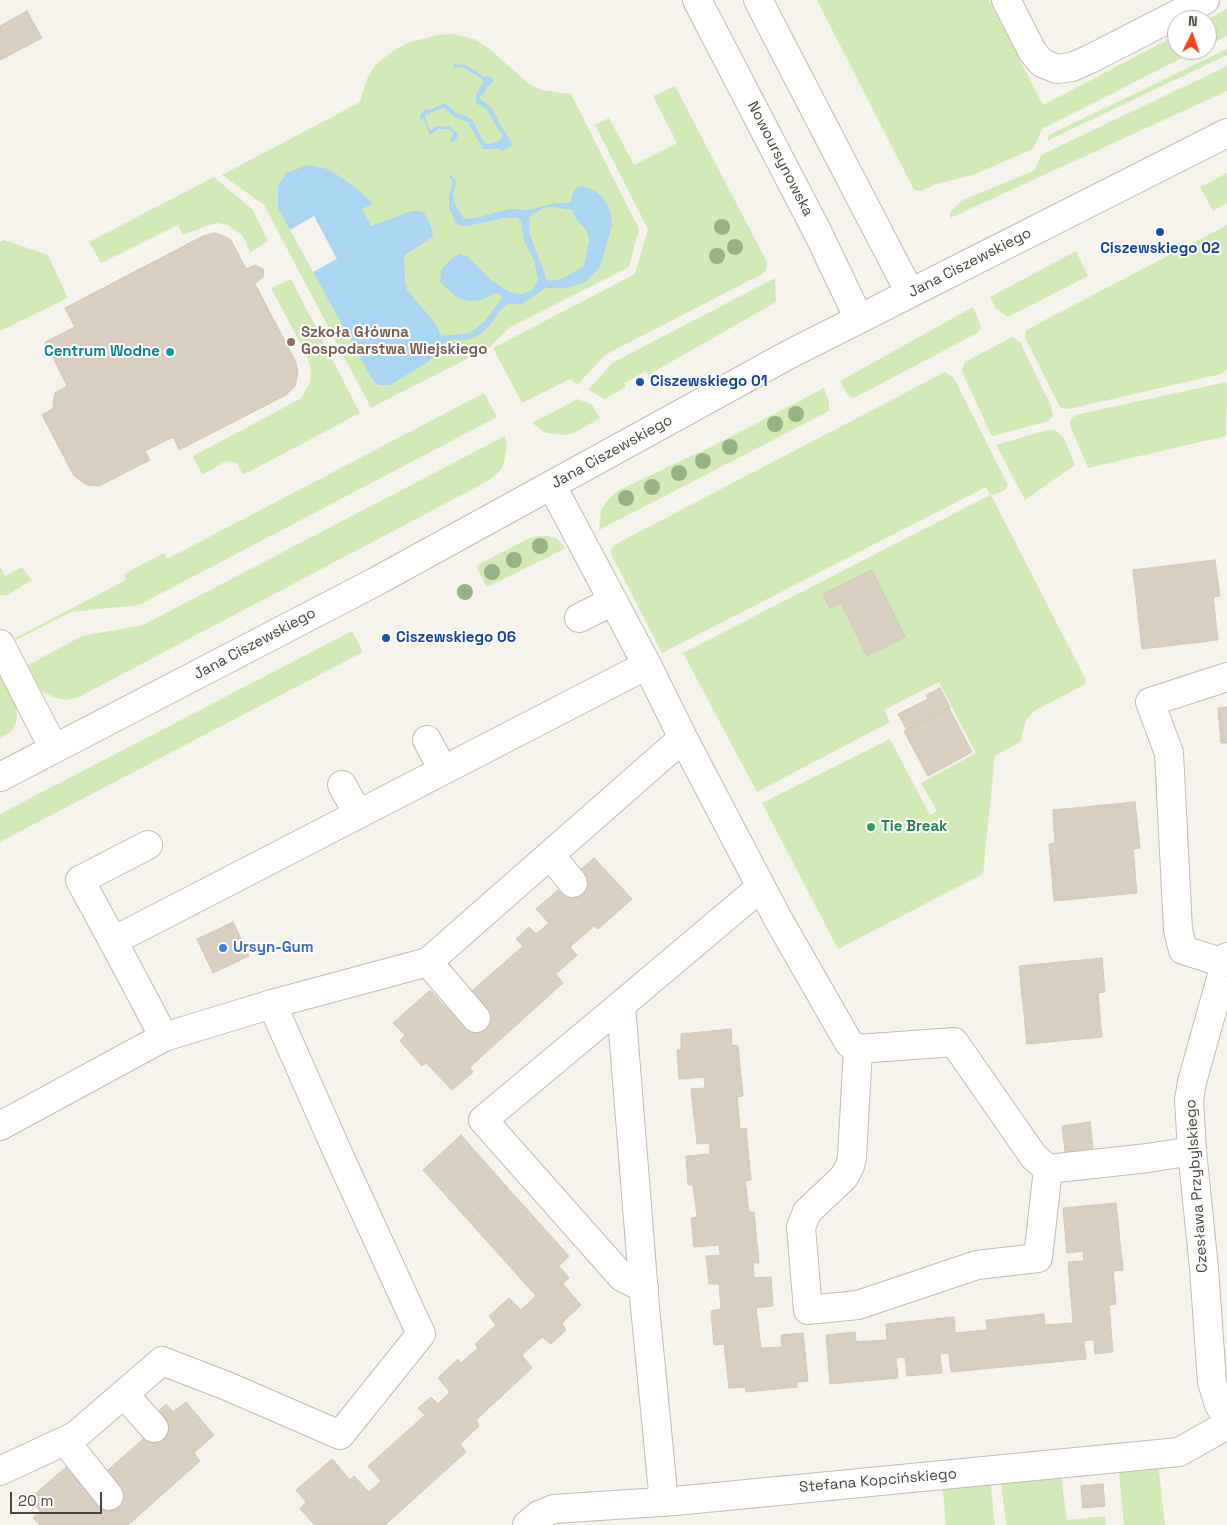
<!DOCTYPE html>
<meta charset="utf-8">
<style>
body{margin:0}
#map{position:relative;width:1227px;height:1525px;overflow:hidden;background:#f6f3ec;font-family:"Space Grotesk",sans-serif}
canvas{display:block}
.north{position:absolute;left:1167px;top:10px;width:50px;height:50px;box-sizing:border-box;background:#fff;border:1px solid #b7b4b0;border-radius:50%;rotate:4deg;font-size:14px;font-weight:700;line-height:20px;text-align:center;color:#4b4439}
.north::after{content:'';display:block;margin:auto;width:18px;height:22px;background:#fc3f1d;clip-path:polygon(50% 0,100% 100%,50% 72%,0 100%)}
.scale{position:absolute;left:10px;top:1492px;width:92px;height:22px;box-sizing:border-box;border:2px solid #4b4439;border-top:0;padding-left:6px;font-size:15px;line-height:18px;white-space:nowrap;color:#4b4439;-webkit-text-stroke:4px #fff;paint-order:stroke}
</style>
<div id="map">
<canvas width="1227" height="1525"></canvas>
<div class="north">N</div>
<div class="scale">20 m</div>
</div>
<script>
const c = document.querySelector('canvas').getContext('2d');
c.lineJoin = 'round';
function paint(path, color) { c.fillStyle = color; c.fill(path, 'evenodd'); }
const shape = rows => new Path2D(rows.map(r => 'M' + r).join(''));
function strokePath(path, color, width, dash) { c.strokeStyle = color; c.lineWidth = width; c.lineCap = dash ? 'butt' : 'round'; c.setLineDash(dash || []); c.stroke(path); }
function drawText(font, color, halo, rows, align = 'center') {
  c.font = font + ' "Space Grotesk",sans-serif'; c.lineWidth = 4; c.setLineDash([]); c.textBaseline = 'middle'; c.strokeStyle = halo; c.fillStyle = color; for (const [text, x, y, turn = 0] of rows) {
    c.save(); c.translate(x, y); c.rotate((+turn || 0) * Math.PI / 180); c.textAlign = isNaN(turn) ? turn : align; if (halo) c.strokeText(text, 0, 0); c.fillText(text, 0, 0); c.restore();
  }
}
paint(shape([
 [817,0,989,0,1043,105,1177,35,1177,50,1198,50,1042,129,1033,149,973,175,936,184,921,191,914,190],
 [1227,9,1227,36,1207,46,1206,20],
 [452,34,474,39,486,46,527,82,541,90,571,94,639,229,629,267,509,328,490,347,371,408,264,205,222,175,360,102,367,79,376,64,393,51,407,43,438,35],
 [1227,49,1227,55,1047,141,1049,135],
 [1227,66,1227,91,950,218,950,212,961,201,1035,170,1041,155],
 [675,86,767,262,766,270,762,274,605,355,578,384,570,379,522,403,493,348,635,274,648,229,595,125,609,118,634,165,677,143,653,96],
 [1227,173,1227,203,1213,211,1200,187],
 [214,177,253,210,268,241,250,253,243,236,228,225,218,223,209,225,183,235,178,225,101,263,89,242],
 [1227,225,1227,369,1221,374,1073,408,1066,409,1060,407,1025,338,1026,330],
 [4,240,48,255,68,298,0,331,0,242],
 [1076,251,1088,276,1008,317,996,309,990,297],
 [775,278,776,302,648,375,646,371,624,383,626,387,605,399,588,390,612,363],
 [291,279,360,413,243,475,237,463,226,461,202,475,193,456,300,399,309,385,311,372,308,358,271,288],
 [973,307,980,323,981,327,979,332,854,398,847,394,840,381],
 [1012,337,1020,342,1051,406,1053,416,1048,421,993,436,991,435,962,371,965,362],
 [945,372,954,378,1008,485,1004,491,991,495,1086,680,1084,685,1034,711,1026,720,1020,742,995,756,983,874,838,949,762,803,890,739,930,815,937,811,921,783,976,753,939,682,884,710,890,722,757,792,683,653,990,495,986,487,662,653,611,554,611,550,614,545],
 [1227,382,1226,436,1088,468,1070,425,1070,420,1075,415],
 [824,388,829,403,829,411,599,530,601,510,607,501,617,491,717,444],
 [484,393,497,417,139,605,71,612,16,640,15,638,126,580,124,574,164,553,167,559],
 [578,399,592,405,600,418,574,433,565,435,546,433,532,423],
 [1047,430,1055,430,1064,438,1075,465,1025,500,996,445],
 [505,436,507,444,504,463,500,471,488,481,77,698,66,700,56,698,41,691,28,665,82,636,143,625],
 [539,536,548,536,557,539,566,548,487,587,476,566,529,538],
 [0,566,5,576,22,567,32,580,6,596,0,595],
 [352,631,363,652,0,842,0,814],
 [3,678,16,703,17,714,16,723,11,732,0,738,0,679],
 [1158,1462,1165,1525,1124,1525,1119,1472],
 [1061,1476,1067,1520,1105,1516,1106,1525,1006,1525,1001,1481],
 [990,1477,995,1525,946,1525,942,1482]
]), '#d2eab5');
paint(shape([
 [455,64,466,65,485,77,488,76,492,78,493,82,488,86,482,96,480,95,480,99,492,108,499,123,511,141,512,145,509,147,502,151,501,149,483,149,468,122,455,117,444,108,427,114,425,117,429,129,431,130,437,126,443,127,449,126,457,133,457,138,452,143,450,141,453,134,452,131,447,129,438,129,432,134,429,134,424,119,421,120,420,116,424,110,432,109,442,104,446,104,455,112,468,117,473,121,484,143,490,144,499,141,503,136,494,123,487,109,479,105,476,102,476,95,483,82,481,78,462,67,453,68],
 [308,165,328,169,355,187,373,204,362,209,371,226,412,211,419,211,424,213,431,226,433,237,406,254,404,258,405,280,407,290,431,318,439,330,440,335,444,336,470,333,485,321,502,298,500,294,496,293,481,300,468,301,455,296,440,282,441,270,452,258,460,254,467,256,491,280,509,292,520,294,529,292,532,290,538,280,534,260,524,241,521,222,518,218,504,218,467,226,461,226,456,224,449,208,449,196,453,182,449,176,452,176,456,182,453,196,456,206,464,219,476,218,509,209,530,210,553,203,568,203,571,202,573,192,577,187,583,186,595,191,603,198,610,210,612,225,600,267,585,282,567,288,546,288,522,304,508,304,501,309,490,325,482,333,468,340,453,339,446,342,436,355,426,363,390,385,380,385,375,383,371,377,278,208,278,186,286,173],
 [552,207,572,210,577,220,587,231,589,241,584,266,564,278,552,281,547,280,545,275,530,235,529,225,530,216,543,208]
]), '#a9d4f2');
paint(shape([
 [314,216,337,259,313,272,290,230]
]), '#f6f3ec');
const building = shape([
 [27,11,42,38,0,60,0,26,27,11],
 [215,233,226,237,231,240,246,269,255,265,263,269,264,276,255,284,296,362,298,374,295,386,286,395,179,450,173,437,145,451,150,460,105,483,99,486,87,485,77,478,73,474,42,415,54,408,53,403,55,393,67,386,45,342,75,327,65,308,203,236,215,233],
 [1215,560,1220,596,1213,597,1218,640,1142,649,1133,570,1215,560],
 [872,570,905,637,867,656,841,603,830,608,823,594,872,570],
 [940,688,950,707,907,730,898,714,928,699,926,695,940,688],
 [1227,707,1227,743,1221,743,1218,708,1227,707],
 [949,708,972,752,928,776,904,731,949,708],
 [1135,802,1140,848,1133,849,1137,893,1054,901,1049,844,1055,843,1053,810,1135,802],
 [594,858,632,899,598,929,594,926,570,947,577,955,556,974,563,983,470,1067,473,1072,452,1090,426,1063,422,1066,400,1041,405,1035,393,1023,430,990,449,1011,465,997,523,946,516,939,529,927,536,934,549,923,536,909,558,890,561,893,573,883,573,876,594,858],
 [233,922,249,956,213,973,197,939,233,922],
 [1102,958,1105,992,1098,993,1102,1037,1027,1044,1019,966,1102,958],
 [731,1029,732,1045,738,1046,743,1096,737,1097,740,1129,746,1128,751,1180,745,1181,749,1212,754,1212,759,1263,753,1263,754,1278,771,1277,773,1306,756,1308,761,1348,782,1347,781,1335,803,1333,808,1381,797,1382,797,1387,746,1392,745,1387,729,1388,724,1344,714,1345,711,1311,721,1309,719,1284,709,1284,706,1256,720,1255,719,1245,694,1247,691,1218,697,1217,693,1185,688,1185,686,1156,710,1154,710,1143,697,1144,691,1089,705,1088,704,1077,679,1079,677,1050,681,1050,681,1034,731,1029],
 [1090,1122,1093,1148,1065,1152,1062,1126,1090,1122],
 [461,1135,506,1186,468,1220,423,1170,461,1135],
 [506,1186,569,1256,559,1266,569,1278,563,1284,581,1305,562,1323,566,1330,551,1344,542,1337,522,1355,532,1368,476,1420,479,1426,460,1444,466,1452,385,1525,315,1525,300,1509,306,1502,296,1490,332,1459,350,1480,354,1476,369,1492,381,1481,368,1466,425,1415,418,1408,431,1397,438,1404,450,1392,438,1378,458,1359,461,1363,478,1348,475,1344,496,1325,489,1316,509,1298,521,1310,536,1296,468,1220,506,1186],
 [1116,1203,1123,1270,1113,1271,1116,1304,1109,1305,1113,1352,1095,1354,1094,1340,1089,1340,1084,1341,1086,1359,951,1372,949,1353,940,1354,942,1373,907,1376,905,1357,896,1358,898,1378,830,1384,826,1335,855,1332,856,1342,887,1340,886,1324,954,1317,955,1333,987,1330,986,1320,1044,1314,1045,1325,1073,1323,1068,1262,1084,1261,1083,1251,1067,1253,1063,1208,1116,1203],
 [186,1402,214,1435,194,1453,200,1461,128,1525,40,1525,33,1518,40,1511,29,1499,66,1467,84,1488,101,1476,159,1425,152,1417,166,1404,173,1412,186,1402],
 [1103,1484,1105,1506,1083,1508,1081,1486,1103,1484]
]);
paint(building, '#d8cfc1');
strokePath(building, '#d3c7b4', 1);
const minor = shape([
 [697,0,818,233,859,319],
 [758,0,910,293],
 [1006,0,1032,51,1042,63,1057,69,1072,67,1090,59,1205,0],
 [552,486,647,665,683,738,778,919,849,1043,858,1049,954,1042,1034,1157,1048,1169,1148,1158,1192,1151],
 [579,618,613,601],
 [0,644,54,749],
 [427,740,443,770],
 [0,777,375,582,788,355,1227,133],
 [342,785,358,814],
 [550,855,573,883],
 [113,941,80,880,148,845],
 [1227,957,1192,1082,1189,1100,1192,1151,1204,1268,1212,1382,1219,1405,1227,1417],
 [428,962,476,1018],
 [1224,963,1183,950,1178,930,1169,753,1150,702,1227,677],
 [621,1005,483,1120,622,1277,644,1288],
 [164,1037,272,1004,428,962,683,738],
 [858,1049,852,1157,850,1166,844,1177,807,1212,801,1227,808,1310,858,1305,977,1265,1038,1258,1048,1169],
 [0,1126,164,1037,113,941,647,665],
 [124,1394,154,1428],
 [65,1441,109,1496],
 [0,1471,75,1436,162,1361,227,1386,340,1435,421,1334,342,1162,272,1004],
 [664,1502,645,1307,621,1005,761,887],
 [527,1525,539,1515,554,1509,675,1501,1179,1452,1227,1425]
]);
strokePath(minor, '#c2bbae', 30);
strokePath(minor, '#fff', 28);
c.fillStyle = '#97b381';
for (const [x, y] of [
 [722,227],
 [735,247],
 [717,256],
 [796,414],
 [775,424],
 [730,447],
 [703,461],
 [679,473],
 [652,487],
 [626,498],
 [540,546],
 [514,560],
 [492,572],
 [465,592]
]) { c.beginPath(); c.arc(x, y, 8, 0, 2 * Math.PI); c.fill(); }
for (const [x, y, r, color] of [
 [1160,232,5,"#1a4fb4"],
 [291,342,5,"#8d6e63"],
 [170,352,5,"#0f9aa8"],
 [640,382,5,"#1a4fb4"],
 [386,638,5,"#1a4fb4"],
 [871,827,5,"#2e9e5b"],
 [223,948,5,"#3f7fe0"]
]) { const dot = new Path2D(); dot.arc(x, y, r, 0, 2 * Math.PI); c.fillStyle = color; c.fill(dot); strokePath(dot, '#fff', 2); }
drawText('15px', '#4b4439', '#fff', [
 ["Nowoursynowska",780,159,63],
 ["Jana Ciszewskiego",970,263,-27],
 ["Jana Ciszewskiego",612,452,-29],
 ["Jana Ciszewskiego",255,644,-28],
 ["Czesława Przybylskiego",1197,1186,-94],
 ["Stefana Kopcińskiego",878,1481,-5]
]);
drawText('bold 15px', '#164399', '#fff', [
 ["Ciszewskiego 02",1160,249,"center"],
 ["Ciszewskiego 01",650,382],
 ["Ciszewskiego 06",396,638]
], 'left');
drawText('bold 15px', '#785e54', '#fff', [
 ["Szkoła Główna",301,333],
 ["Gospodarstwa Wiejskiego",301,350]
], 'left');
drawText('bold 15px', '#0d838f', '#fff', [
 ["Centrum Wodne",160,352]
], 'right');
drawText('bold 15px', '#27864d', '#fff', [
 ["Tie Break",881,827]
], 'left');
drawText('bold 15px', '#366cbe', '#fff', [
 ["Ursyn-Gum",233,948]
], 'left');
</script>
